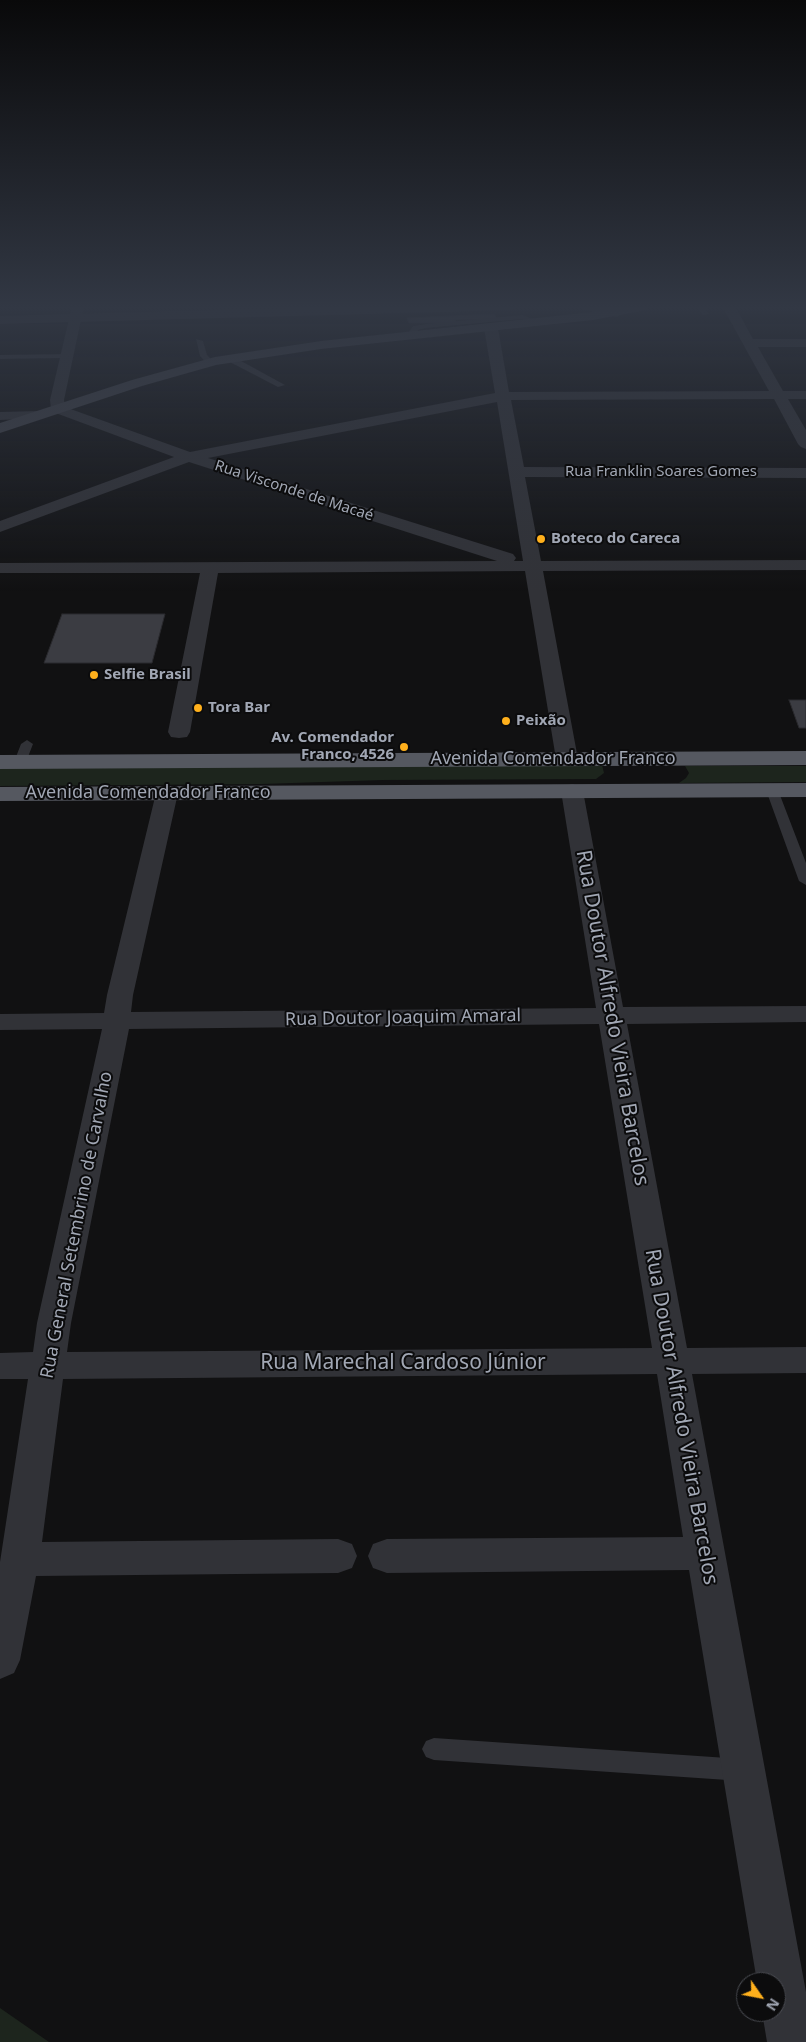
<!DOCTYPE html>
<meta charset="utf-8">
<style>
body{margin:0}
#map{position:relative;width:806px;height:2042px;overflow:hidden;background:#111112;font-family:"Noto Sans",sans-serif}
canvas{display:block}
.north{position:absolute;left:736px;top:1972px;width:50px;height:50px;box-sizing:border-box;background:#0c0c0d;border:1px solid #484a50;border-radius:50%;rotate:123deg;font-size:14px;font-weight:700;line-height:20px;text-align:center;color:#a1a7b4}
.north::after{content:'';display:block;margin:auto;width:18px;height:22px;background:#ffb01c;clip-path:polygon(50% 0,100% 100%,50% 72%,0 100%)}
</style>
<div id="map">
<canvas width="806" height="2042"></canvas>
<div class="north">N</div>
</div>
<script>
const c = document.querySelector('canvas').getContext('2d');
c.lineJoin = 'round';
function paint(path, color) { c.fillStyle = color; c.fill(path, 'evenodd'); }
const shape = rows => new Path2D(rows.map(r => 'M' + r).join(''));
function strokePath(path, color, width, dash) { c.strokeStyle = color; c.lineWidth = width; c.lineCap = dash ? 'butt' : 'round'; c.setLineDash(dash || []); c.stroke(path); }
function drawText(font, color, halo, rows, align = 'center') {
  c.font = font + ' "Noto Sans",sans-serif'; c.lineWidth = 4; c.setLineDash([]); c.textBaseline = 'middle'; c.strokeStyle = halo; c.fillStyle = color; for (const [text, x, y, turn = 0] of rows) {
    c.save(); c.translate(x, y); c.rotate((+turn || 0) * Math.PI / 180); c.textAlign = isNaN(turn) ? turn : align; if (halo) c.strokeText(text, 0, 0); c.fillText(text, 0, 0); c.restore();
  }
}
paint(shape([
 [602,765,604,773,596,779,383,780,262,784,0,786,0,768],
 [685,766,806,766,806,782,679,783,686,778,689,773],
 [0,2008,49,2042,0,2042]
]), '#1d251d');
const building = shape([
 [494,314,497,319,455,320,456,323,409,323,407,318,494,314],
 [62,614,165,614,152,663,44,663,62,614],
 [789,700,806,700,806,728,799,728,789,700]
]);
paint(building, '#3b3c42');
strokePath(building, '#2a2a2e', 1);
paint(shape([
 [696,306,703,306,709,314,703,315,696,306],
 [523,315,541,323,537,325,522,319,426,328,418,330,413,338,406,336,413,326,426,324,523,315],
 [196,339,203,341,207,355,214,362,213,364,207,364,200,356,196,339],
 [70,354,70,358,67,358,0,359,0,355,70,354],
 [226,356,232,356,285,385,278,387,226,360,226,356],
 [27,740,33,744,26,762,24,765,16,765,14,762,21,744,27,740],
 [772,786,778,790,806,863,806,885,799,881,766,790,772,786],
 [434,1738,742,1759,750,1762,754,1770,750,1778,742,1781,434,1760,426,1757,422,1749,426,1741,434,1738]
]), '#313237');
paint(shape([
 [72,306,84,306,64,400,65,407,190,452,495,393,484,328,491,324,498,328,509,392,769,391,722,306,735,306,753,339,806,339,806,347,758,347,783,391,806,391,806,399,788,399,806,430,806,449,801,447,798,444,774,399,511,400,524,467,806,468,806,478,525,477,541,561,806,560,806,570,543,571,578,759,575,764,567,766,559,764,556,759,525,571,218,573,190,732,187,737,179,738,171,737,168,732,200,573,0,573,0,563,497,561,189,462,0,532,0,521,174,457,53,412,51,409,50,400,72,306],
 [497,402,523,561,514,561,516,558,513,554,208,458,497,402],
 [39,411,44,412,46,415,44,418,0,420,0,412,39,411],
 [572,784,580,786,583,791,623,1007,806,1006,806,1022,627,1024,687,1348,806,1347,806,1373,692,1374,806,1992,806,2042,767,2042,762,2012,776,2012,776,1982,757,1982,689,1570,387,1573,373,1568,368,1556,373,1544,387,1539,683,1537,657,1374,63,1379,42,1542,338,1539,352,1544,357,1556,352,1568,338,1573,36,1576,20,1660,14,1673,0,1679,0,1562,28,1379,0,1379,0,1353,33,1352,37,1323,102,1029,0,1030,0,1014,104,1013,107,995,156,793,159,788,167,786,175,788,178,793,133,995,131,1012,596,1008,561,791,564,786,572,784],
 [599,1024,652,1348,67,1352,71,1323,129,1029,599,1024]
]), '#313237');
paint(shape([
 [361,306,518,306,512,310,0,324,0,316,361,306],
 [580,306,604,306,622,310,623,313,617,317,582,309,580,306]
]), '#313237');
paint(shape([
 [624,306,652,306,646,310,593,320,321,349,216,365,142,386,0,433,0,423,132,380,215,357,321,341,593,312,624,306]
]), '#3f4148');
paint(shape([
 [806,751,806,765,0,769,0,755,806,751],
 [806,783,806,797,0,801,0,787,806,783]
]), '#555860');
const sky = c.createLinearGradient(0, 0, 0, 592);
sky.addColorStop(0, '#09090a');
sky.addColorStop(0.52, '#323844');
sky.addColorStop(1, '#32384400');
c.fillStyle = sky;
c.fillRect(0, 0, 806, 592);
for (const [x, y, r, color] of [
 [541,539,5,"#ffb01c"],
 [94,675,5,"#ffb01c"],
 [198,708,5,"#ffb01c"],
 [506,721,5,"#ffb01c"],
 [404,747,5,"#ffb01c"]
]) { const dot = new Path2D(); dot.arc(x, y, r, 0, 2 * Math.PI); c.fillStyle = color; c.fill(dot); strokePath(dot, '#0c0c0d', 2); }
drawText('15px', '#a1a7b4', '#0c0c0d', [
 ["Rua Franklin Soares Gomes",661,472],
 ["Rua Visconde de Macaé",294,491,18]
]);
drawText('bold 15px', '#a1a7b4', '#0c0c0d', [
 ["Boteco do Careca",551,539],
 ["Selfie Brasil",104,675],
 ["Tora Bar",208,708],
 ["Peixão",516,721],
 ["Av. Comendador",394,738,"right"],
 ["Franco, 4526",394,755,"right"]
], 'left');
drawText('18px', '#a1a7b4', '#0c0c0d', [
 ["Avenida Comendador Franco",553,759],
 ["Avenida Comendador Franco",148,793],
 ["Rua Doutor Joaquim Amaral",403,1018,-1],
 ["Rua General Setembrino de Carvalho",77,1225,-79]
]);
drawText('21px', '#a1a7b4', '#0c0c0d', [
 ["Rua Doutor Alfredo Vieira Barcelos",612,1018,80],
 ["Rua Marechal Cardoso Júnior",403,1363],
 ["Rua Doutor Alfredo Vieira Barcelos",681,1417,80]
]);
</script>
